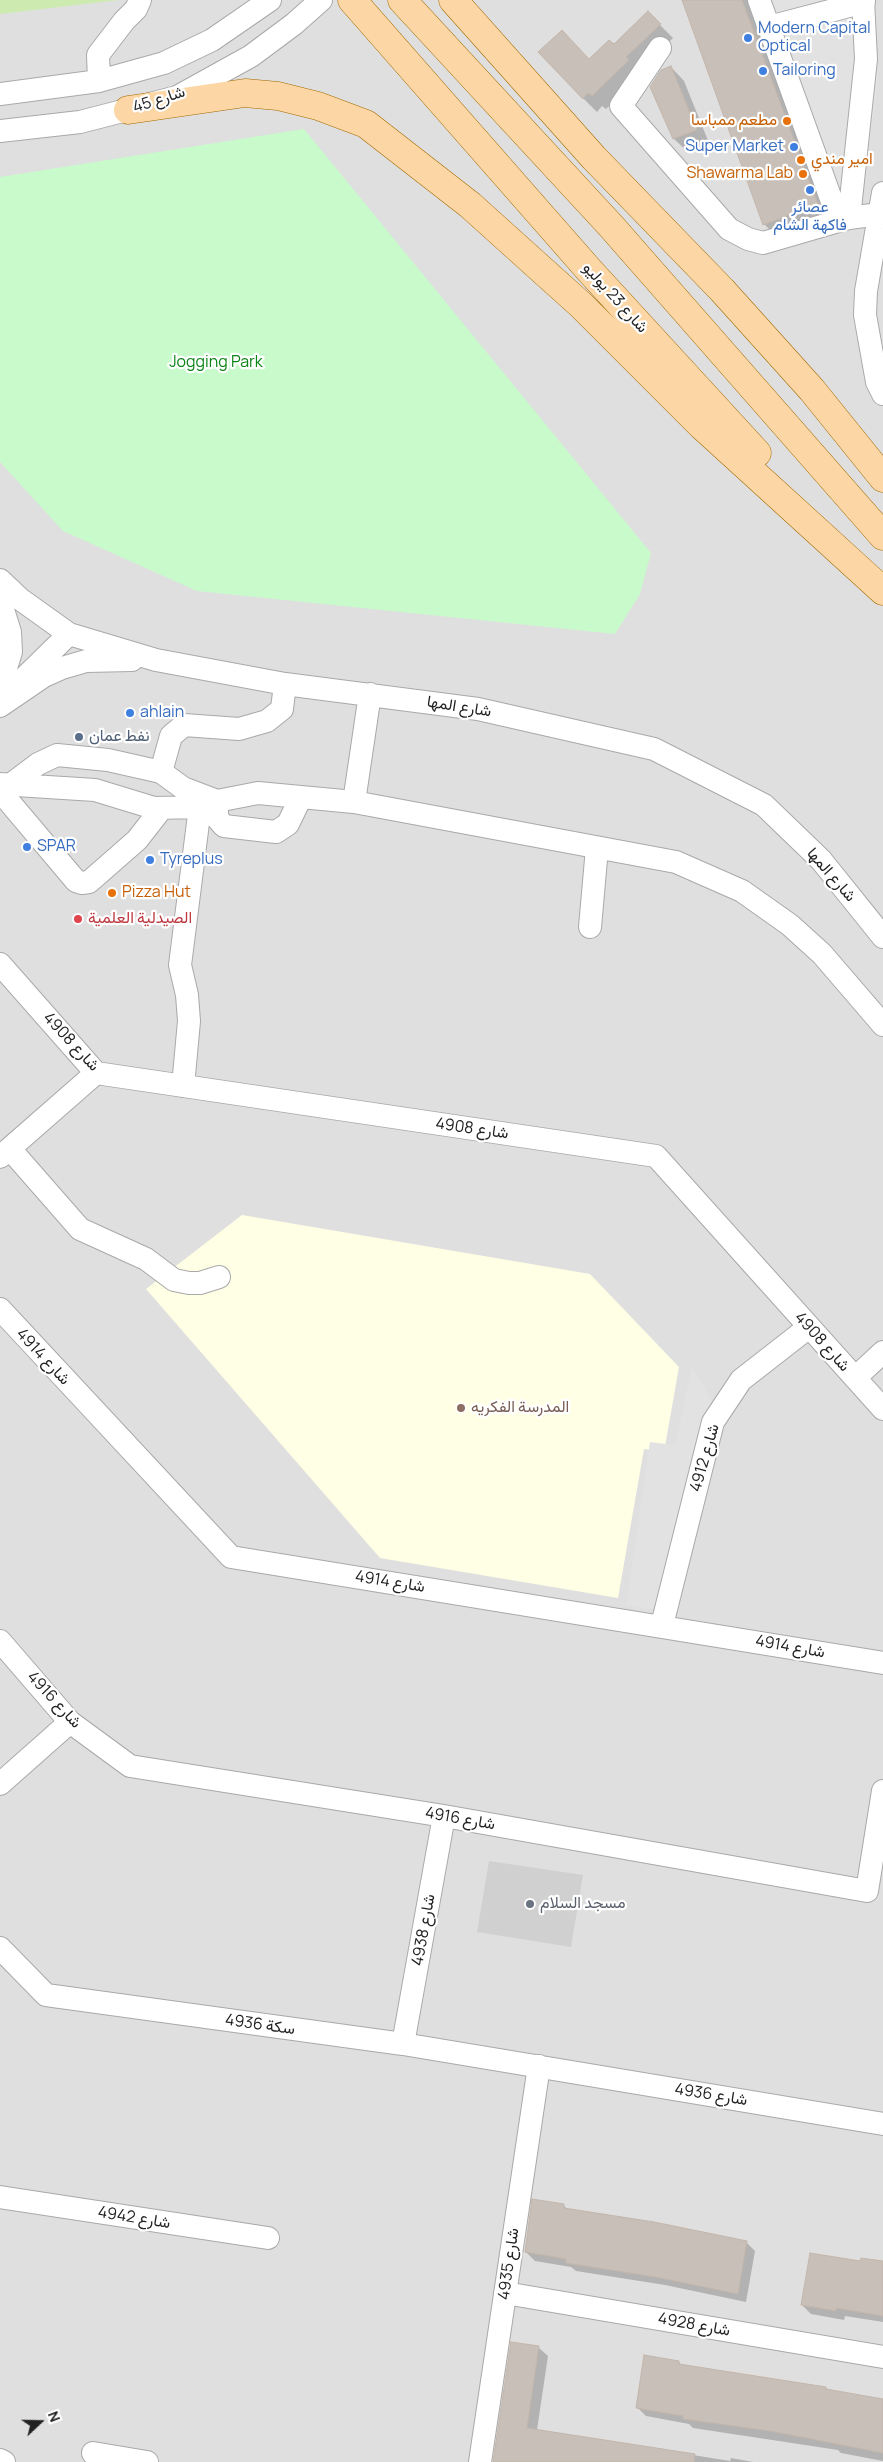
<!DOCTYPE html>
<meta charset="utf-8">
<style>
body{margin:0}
#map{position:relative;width:883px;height:2462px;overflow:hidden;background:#f2efe9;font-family:Manrope,sans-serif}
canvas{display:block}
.north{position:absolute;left:15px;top:2397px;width:50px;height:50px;-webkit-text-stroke:4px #fff;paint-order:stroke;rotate:69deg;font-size:14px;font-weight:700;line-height:20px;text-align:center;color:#222}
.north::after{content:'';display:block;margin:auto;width:18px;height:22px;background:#222;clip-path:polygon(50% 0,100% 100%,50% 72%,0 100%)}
</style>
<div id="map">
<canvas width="883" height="2462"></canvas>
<div class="north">N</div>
</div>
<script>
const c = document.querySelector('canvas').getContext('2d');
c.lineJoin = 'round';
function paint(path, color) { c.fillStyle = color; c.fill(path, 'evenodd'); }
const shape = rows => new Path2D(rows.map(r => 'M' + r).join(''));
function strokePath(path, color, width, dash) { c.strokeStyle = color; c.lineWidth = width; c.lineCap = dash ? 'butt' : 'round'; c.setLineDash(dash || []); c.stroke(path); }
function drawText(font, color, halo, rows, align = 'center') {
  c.font = font + ' Manrope,Vazirmatn,sans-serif'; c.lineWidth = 4.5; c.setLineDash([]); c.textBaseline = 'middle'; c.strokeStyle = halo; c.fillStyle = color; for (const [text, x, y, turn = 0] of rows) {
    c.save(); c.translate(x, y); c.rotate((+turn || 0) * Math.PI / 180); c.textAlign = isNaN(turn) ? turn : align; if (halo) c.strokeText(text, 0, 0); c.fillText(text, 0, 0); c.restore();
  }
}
paint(shape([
 [0,0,883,0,883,2462,0,2462]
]), '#e0dfdf');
paint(shape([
 [242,1215,590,1274,679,1367,664,1452,644,1449,618,1598,380,1558,146,1289]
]), '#ffffe5');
paint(shape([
 [489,1861,583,1875,571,1947,477,1932]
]), '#d0d0d0');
paint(shape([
 [0,0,119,0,0,14]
]), '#cdebb0');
paint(shape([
 [304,129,651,553,640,594,615,634,197,591,63,531,0,462,0,177]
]), '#c8facc');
paint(shape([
 [755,0,876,0,878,83,860,211,827,202],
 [692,1367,714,1404,673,1612,626,1606,650,1442,675,1445]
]), '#e2e2e2');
paint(shape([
 [683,0,752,0,835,222,782,242,764,224],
 [648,13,673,38,638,72,641,75,606,109,602,106,597,112,583,98,590,60,614,46],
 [671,67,684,81,709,143,688,152,674,139,651,87],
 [564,2206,568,2210,746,2242,755,2251,746,2302,665,2285,576,2271,571,2267,535,2261,526,2252],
 [883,2262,883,2322,845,2316,844,2320,811,2314,802,2305],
 [539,2348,548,2356,537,2430,730,2461,731,2458,753,2462,495,2462],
 [679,2362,682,2366,826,2388,829,2391,883,2402,883,2461,841,2453,838,2450,693,2428,689,2424,646,2416,637,2407]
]), '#0003');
const building = shape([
 [682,0,742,0,818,204,763,225,682,0],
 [648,11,661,24,626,57,629,60,592,96,588,93,583,99,538,52,562,30,589,59,609,40,614,44,648,11],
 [671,66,697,130,673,139,650,87,661,70,671,66],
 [532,2199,564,2204,564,2208,654,2222,747,2241,738,2294,655,2277,566,2263,566,2259,525,2252,532,2199],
 [810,2253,860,2261,861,2258,883,2261,883,2316,836,2308,836,2311,801,2305,810,2253],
 [511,2342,539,2346,527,2428,695,2454,694,2462,493,2462,511,2342],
 [644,2355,679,2361,679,2364,826,2387,826,2389,883,2399,883,2453,770,2431,683,2419,683,2416,636,2408,644,2355]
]);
paint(building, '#c7bfb8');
strokePath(building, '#c4b6ab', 1);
const minor = shape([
 [759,0,839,221],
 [769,27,864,2],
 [660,48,621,106,729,229,748,239,763,243,849,218,879,214],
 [99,81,98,55,124,21,136,9,140,0],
 [0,94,99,81,164,63,212,40,270,0],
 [0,131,80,122,177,97,251,56,294,24,321,0],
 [883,193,866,291,865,315,877,382,883,394],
 [849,218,866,59,863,0],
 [0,580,20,599,69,634,156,660,285,684,478,709,654,749,764,805,821,860,883,937],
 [0,600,10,632,11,652,0,687],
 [22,680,69,634],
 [0,706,44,676,62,668,86,661,132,660],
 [161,772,171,736,184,725,239,729,267,721,282,709,285,684],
 [0,784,95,790,154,808,200,807,217,801,258,793,354,802,676,862,742,891,790,925,822,954,883,1025],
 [10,785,38,764,57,755,108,760,161,772,183,788,217,801,217,818,224,826,276,832,288,824,301,797],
 [0,791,76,881,82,883,89,882,137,840,162,808],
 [354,802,370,694],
 [590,927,597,848],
 [0,964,96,1073,656,1156,883,1409],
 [183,1086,189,1021,187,995,180,965,200,807],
 [10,1149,80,1229,146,1259,174,1280,189,1283,200,1283,219,1277],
 [0,1157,96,1073],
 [0,1309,231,1557,883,1663],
 [855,1378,883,1352],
 [662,1625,713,1422,741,1380,809,1327],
 [0,1641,70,1722,130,1766,444,1816,867,1891,883,1791],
 [0,1784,70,1722],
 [0,1948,46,1995,403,2044,883,2124],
 [403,2044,444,1816],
 [0,2197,268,2238],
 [505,2293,883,2357],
 [93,2453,147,2462],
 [0,2460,4,2462],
 [480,2462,539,2066]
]);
const major = shape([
 [352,0,589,270,757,453],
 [402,0,611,226,883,536],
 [453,0,594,158,722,290,812,390,883,478],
 [128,110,245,93,278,96,318,106,366,124,470,205,581,305,702,426,883,591]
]);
strokePath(minor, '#a9a9a9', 24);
strokePath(major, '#a06b00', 29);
strokePath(minor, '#fff', 22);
strokePath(major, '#fcd6a4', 28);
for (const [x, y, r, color] of [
 [748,38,5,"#3f7fe0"],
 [763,71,5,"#3f7fe0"],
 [787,121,5,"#e8710a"],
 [794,147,5,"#3f7fe0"],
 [801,160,5,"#e8710a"],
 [803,174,5,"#e8710a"],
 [810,190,5,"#3f7fe0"],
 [130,713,5,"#3f7fe0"],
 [79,737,5,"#5c6f8a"],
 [27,847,5,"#3f7fe0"],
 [150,860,5,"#3f7fe0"],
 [112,893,5,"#e8710a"],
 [78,919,5,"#e0444e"],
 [461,1408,5,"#8d6e63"],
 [530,1904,5,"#6b7280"]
]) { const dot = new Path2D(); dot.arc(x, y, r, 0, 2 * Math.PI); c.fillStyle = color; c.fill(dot); strokePath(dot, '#fff', 2); }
drawText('16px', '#366cbe', '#fff', [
 ["Modern Capital",758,29],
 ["Optical",758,47],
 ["Tailoring",773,71],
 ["Super Market",784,147,"right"],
 ["عصائر",810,208,"center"],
 ["فاكهة الشام",810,226,"center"],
 ["ahlain",140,713],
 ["SPAR",37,847],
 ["Tyreplus",160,860]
], 'left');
drawText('16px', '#222', '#fff', [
 ["شارع 45",159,100,-18],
 ["شارع 23 يوليو",615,298,48],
 ["شارع المها",459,707,9],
 ["شارع المها",831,875,49],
 ["4908 شارع",71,1042,47],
 ["4908 شارع",472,1129,8],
 ["4908 شارع",822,1342,48],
 ["4914 شارع",43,1357,47],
 ["4912 شارع",705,1458,-74],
 ["4914 شارع",390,1582,9],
 ["4914 شارع",790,1647,10],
 ["4916 شارع",54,1700,47],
 ["4916 شارع",460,1819,10],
 ["شارع 4938",424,1930,-80],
 ["سكة 4936",260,2025,8],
 ["4936 شارع",711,2095,9],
 ["4942 شارع",134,2218,9],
 ["4935 شارع",509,2264,-82],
 ["4928 شارع",694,2325,10]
]);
drawText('16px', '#c56008', '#fff', [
 ["مطعم ممباسا",777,121],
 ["امير مندي",811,160,"left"],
 ["Shawarma Lab",793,174],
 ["Pizza Hut",122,893,"left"]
], 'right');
drawText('16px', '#0c8416', '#fff', [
 ["Jogging Park",216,363]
]);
drawText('16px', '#4e5e75', '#fff', [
 ["نفط عمان",89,737]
], 'left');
drawText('16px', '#be3a42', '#fff', [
 ["الصيدلية العلمية",88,919]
], 'left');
drawText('16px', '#785e54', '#fff', [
 ["المدرسة الفكريه",471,1408]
], 'left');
drawText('16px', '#5b616d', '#fff', [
 ["مسجد السلام",540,1904]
], 'left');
</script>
